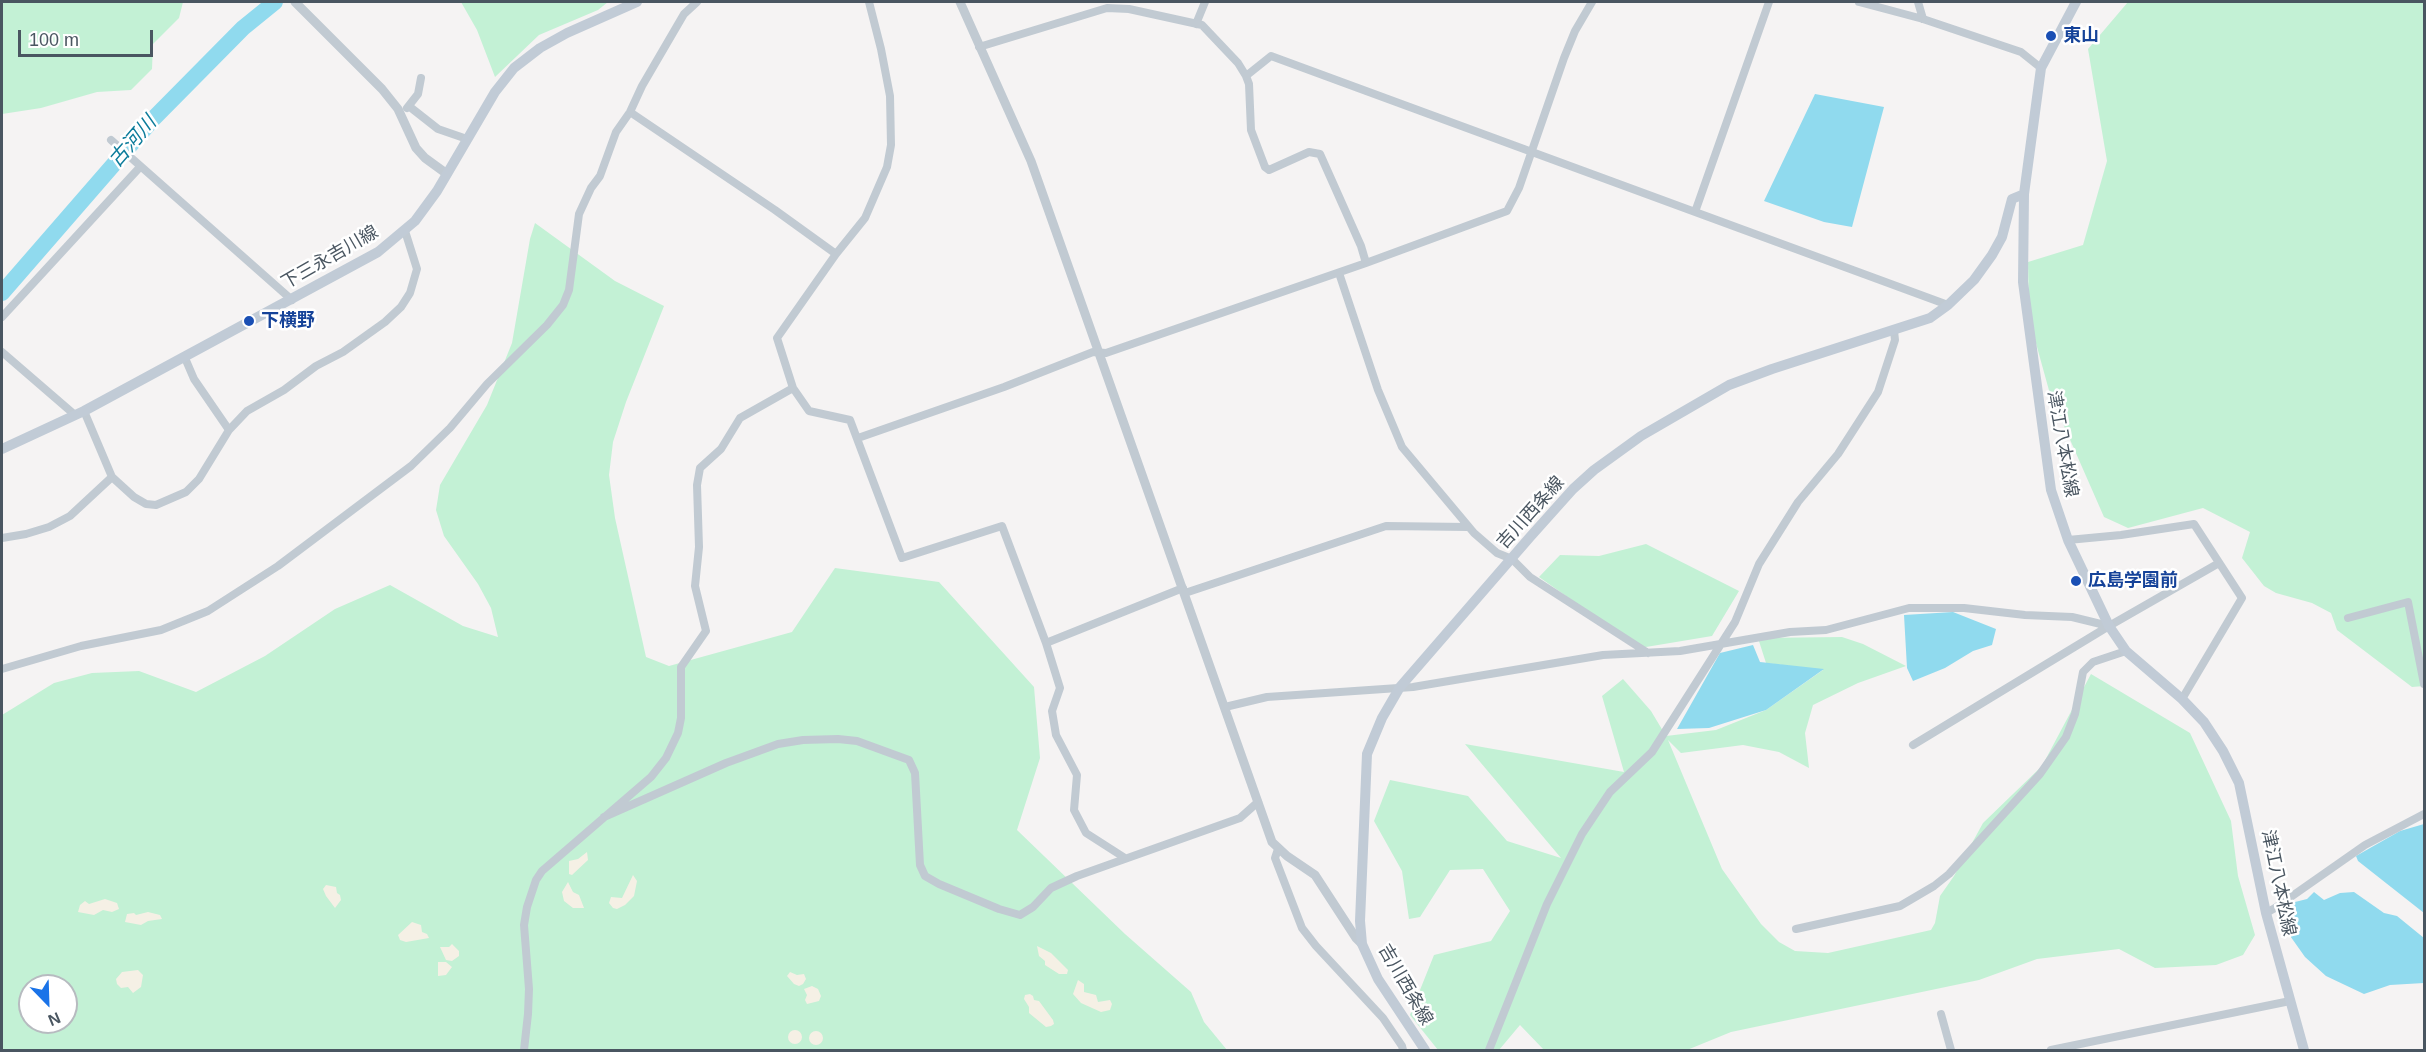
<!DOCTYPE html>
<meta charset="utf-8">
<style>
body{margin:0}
#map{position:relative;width:2426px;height:1052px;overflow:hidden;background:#f5f3f3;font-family:Arial,sans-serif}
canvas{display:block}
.frame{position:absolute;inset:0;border:3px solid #4a5661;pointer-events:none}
.north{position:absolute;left:18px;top:974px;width:60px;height:60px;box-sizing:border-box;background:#fff;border:2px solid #b7bbc0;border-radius:50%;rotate:157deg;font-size:16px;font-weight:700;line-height:24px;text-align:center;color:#4a5661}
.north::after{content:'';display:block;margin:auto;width:21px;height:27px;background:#1a73e8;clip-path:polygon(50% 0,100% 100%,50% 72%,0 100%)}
.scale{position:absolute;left:18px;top:30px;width:135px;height:27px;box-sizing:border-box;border:3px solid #4a5661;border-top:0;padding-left:8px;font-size:18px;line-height:21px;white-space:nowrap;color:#4a5661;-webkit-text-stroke:4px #fff;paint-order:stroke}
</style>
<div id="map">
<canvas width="2426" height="1052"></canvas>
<div class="frame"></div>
<div class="north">N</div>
<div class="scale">100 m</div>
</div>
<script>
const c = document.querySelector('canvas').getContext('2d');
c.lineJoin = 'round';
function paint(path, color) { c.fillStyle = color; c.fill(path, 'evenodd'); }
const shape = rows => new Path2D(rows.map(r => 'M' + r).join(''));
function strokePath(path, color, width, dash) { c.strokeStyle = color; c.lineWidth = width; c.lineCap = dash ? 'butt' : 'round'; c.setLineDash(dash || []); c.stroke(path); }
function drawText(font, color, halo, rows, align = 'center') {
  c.font = font + ' Arial,"Noto Sans JP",sans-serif'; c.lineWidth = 5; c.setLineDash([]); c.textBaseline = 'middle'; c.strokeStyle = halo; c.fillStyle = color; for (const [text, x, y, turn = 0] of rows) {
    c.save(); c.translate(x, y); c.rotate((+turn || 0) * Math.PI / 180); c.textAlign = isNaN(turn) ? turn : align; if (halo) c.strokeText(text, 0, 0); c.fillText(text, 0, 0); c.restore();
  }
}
paint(shape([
 [2,2,183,2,179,18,153,44,152,69,131,90,97,92,41,108,2,114],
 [461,2,608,2,598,10,539,35,495,77,477,30],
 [2128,2,2424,2,2424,686,2412,687,2337,630,2331,613,2312,603,2276,593,2264,586,2242,558,2250,532,2203,508,2128,528,2104,517,2050,394,2029,318,2028,262,2083,245,2107,161,2088,49],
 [535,223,615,281,664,306,626,402,613,442,609,475,615,518,646,657,669,666,792,632,835,568,939,582,1034,687,1040,758,1017,830,1125,934,1191,992,1204,1022,1227,1050,2,1050,2,715,54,683,92,673,139,671,196,692,265,656,335,609,390,585,463,626,498,637,491,608,478,584,444,536,436,510,440,485,487,405,512,343,530,239],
 [30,986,66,986,66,1022,30,1022],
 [1646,544,1739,591,1712,636,1640,648,1539,577,1560,555,1599,556],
 [1842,637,1863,644,1906,666,1858,683,1813,705,1805,733,1809,768,1779,752,1743,745,1681,753,1668,740,1722,869,1761,924,1779,942,1795,951,1828,953,1931,930,1935,923,1940,896,1954,876,1983,823,2042,766,2091,674,2190,733,2231,821,2238,876,2255,935,2243,955,2216,965,2155,968,2119,949,2037,959,1979,980,1731,1032,1687,1050,1544,1050,1520,1025,1499,1050,1438,1050,1410,1015,1434,955,1491,941,1510,911,1483,869,1450,870,1420,917,1409,919,1402,871,1374,821,1390,780,1468,796,1507,841,1561,858,1465,744,1624,772,1602,696,1623,679,1651,711,1666,736,1716,730,1766,710,1823,670,1766,663,1758,638]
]), '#c3f1d5');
paint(shape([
 [587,852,588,860,572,875,569,874,569,861,578,859],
 [633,875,637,881,634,896,625,905,617,909,613,908,609,903,611,897,622,898],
 [568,882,573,892,579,895,584,908,573,908,564,901,562,892],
 [326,885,336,887,337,893,340,895,341,900,335,908,326,896,323,889],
 [105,899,117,903,119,909,112,912,103,910,94,915,78,912,80,905,85,901,89,904],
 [148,912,160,915,162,919,148,921,141,925,125,922,127,914,134,913,136,915],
 [412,922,421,925,422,932,427,934,429,938,406,942,400,940,398,935],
 [452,944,459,951,459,956,452,961,446,960,440,947,449,947],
 [1037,946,1051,953,1068,970,1067,974,1059,974,1045,965,1045,961,1039,956],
 [438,962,446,962,452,967,446,975,438,976],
 [138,970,143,975,141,987,133,993,128,987,121,988,117,984,116,979,122,972],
 [790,972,797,975,804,974,806,979,803,984,799,986,794,984,787,976],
 [1078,980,1084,984,1084,992,1096,995,1098,1002,1110,1000,1112,1004,1110,1010,1101,1012,1081,1003,1073,994],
 [812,986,818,989,821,996,819,1001,807,1004,805,1000,807,995,804,989],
 [1030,994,1033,996,1034,1000,1039,1001,1053,1020,1054,1024,1051,1026,1046,1027,1029,1013,1029,1007,1024,999,1025,995],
 '788 1037a7 7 0 1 1 14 0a7 7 0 1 1-14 0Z',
 '809 1038a7 7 0 1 1 14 0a7 7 0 1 1-14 0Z'
]), '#f5f0e5');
paint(shape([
 [1815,94,1884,107,1852,227,1824,222,1764,201],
 [1953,612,1996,629,1992,645,1973,651,1945,668,1913,681,1907,668,1904,615],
 [1753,645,1760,662,1824,669,1766,710,1709,728,1677,729,1720,653],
 [2424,824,2424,913,2358,861,2356,856,2400,831],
 [2314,892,2324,900,2340,893,2354,892,2384,913,2397,916,2424,938,2424,983,2390,985,2364,994,2326,976,2305,957,2281,923,2295,902,2307,899]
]), '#90daee');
strokePath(shape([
 [2,293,154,118,243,28,275,2]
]), '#90daee', 16);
strokePath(shape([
 [869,2,881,49,890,96,891,145,887,167,865,218,836,254,777,338,793,388,809,411,850,420,902,558,1002,526,1046,643,1060,688,1052,711,1056,735,1077,775,1074,810,1086,833,1125,858],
 [1859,2,1923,19,2021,52,2041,68],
 [1918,2,1923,19],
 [1196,24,1205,2],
 [979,47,1107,8,1129,9,1202,25,1238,63,1246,76,1249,84,1251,130,1265,167,1269,170,1309,152,1320,154,1361,246,1366,263],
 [1246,76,1271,56,1948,305],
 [410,107,438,129,467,139],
 [407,108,418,94,421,78],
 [630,112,775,210,836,254],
 [111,140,292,300],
 [1695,212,1769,2],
 [1339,273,1378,390,1402,447,1474,533,1497,553,1512,559,1530,577,1648,653],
 [2,317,140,167],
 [2,352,75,415],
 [185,358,194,379,229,430],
 [84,411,112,477,134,497,146,504,156,505,186,492,199,479,229,430,247,411,284,390,316,366,343,352,385,322,401,307,410,293,417,269,405,231],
 [858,438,1004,387,1093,352,1106,353,1366,263,1507,211,1519,188,1564,58,1575,31,1592,2],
 [2,538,26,534,49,527,70,516,112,477],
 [2068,540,2121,535,2194,524,2242,598,2182,699],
 [1185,593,1386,526,1468,527],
 [2348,618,2408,602,2424,684],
 [1046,643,1183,588],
 [2,669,81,646,161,630,208,611,278,566,411,466,450,428,487,384,547,325,563,305,569,290,579,214,591,188,600,176,616,132,630,112,642,86,684,14,697,2],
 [1225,707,1267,697,1413,687,1603,655,1680,651,1790,632,1826,630,1909,608,1964,608,2025,615,2072,617,2109,626],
 [1913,745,2109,626,2219,563],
 [604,817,726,763,778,744,803,740,838,739,857,741,909,760,915,773,920,865,925,876,939,884,999,909,1020,915,1033,907,1051,888,1077,876,1240,818,1258,802],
 [1278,849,1275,858,1302,928,1316,946,1383,1018,1402,1046,1403,1050],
 [2266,913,2275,908,2365,845,2424,814],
 [1796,929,1900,906,1934,886,1949,874,2040,774,2066,737,2075,714,2083,672,2093,662,2126,651],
 [1941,1014,1951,1050],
 [524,1050,528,1014,529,989,524,925,527,907,536,880,542,871,651,777,666,758,678,733,681,718,681,667,706,631,695,586,699,547,697,485,700,468,721,449,740,418,793,388],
 [1489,1050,1547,904,1582,834,1610,792,1652,752,1735,622,1759,564,1798,502,1838,454,1878,392,1895,340,1894,331],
 [2051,1050,2290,1001]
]), '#c1cad2', 8);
strokePath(shape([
 [295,2,382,89,398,109,416,148,425,158,447,174],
 [960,2,1031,161,1272,842,1287,856,1315,875,1356,938,1362,944]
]), '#c1cad2', 9);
strokePath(shape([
 [2076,2,2041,68,2024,194,2023,282,2051,490,2068,540,2109,626,2126,651,2182,699,2204,722,2223,751,2239,783,2266,913,2304,1050],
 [2,449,84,411,378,252,415,221,437,191,495,92,514,68,540,48,567,33,637,2],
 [1425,1050,1378,979,1362,944,1360,921,1367,754,1382,718,1400,687,1530,537,1573,489,1594,470,1641,436,1729,385,1772,369,1930,318,1948,305,1974,280,1992,255,2002,237,2012,199,2024,194]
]), '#c1cbd6', 10);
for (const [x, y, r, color] of [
 [2051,36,6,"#1a4fb4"],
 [249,321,6,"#1a4fb4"],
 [2076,581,6,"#1a4fb4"]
]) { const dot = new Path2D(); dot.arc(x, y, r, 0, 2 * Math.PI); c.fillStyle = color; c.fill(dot); strokePath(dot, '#fff', 2); }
drawText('bold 18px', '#164399', '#fff', [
 ["東山",2063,36],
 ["下横野",261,321],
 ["広島学園前",2088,581]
], 'left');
drawText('18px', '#4a5661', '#fff', [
 ["下三永吉川線",330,258,-30],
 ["津江八本松線",2062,444,80],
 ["吉川西条線",1531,513,-48],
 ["津江八本松線",2278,883,78],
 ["吉川西条線",1405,985,60]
]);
drawText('italic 20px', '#0c7c9b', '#fff', [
 ["古河川",133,142,-49]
]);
</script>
